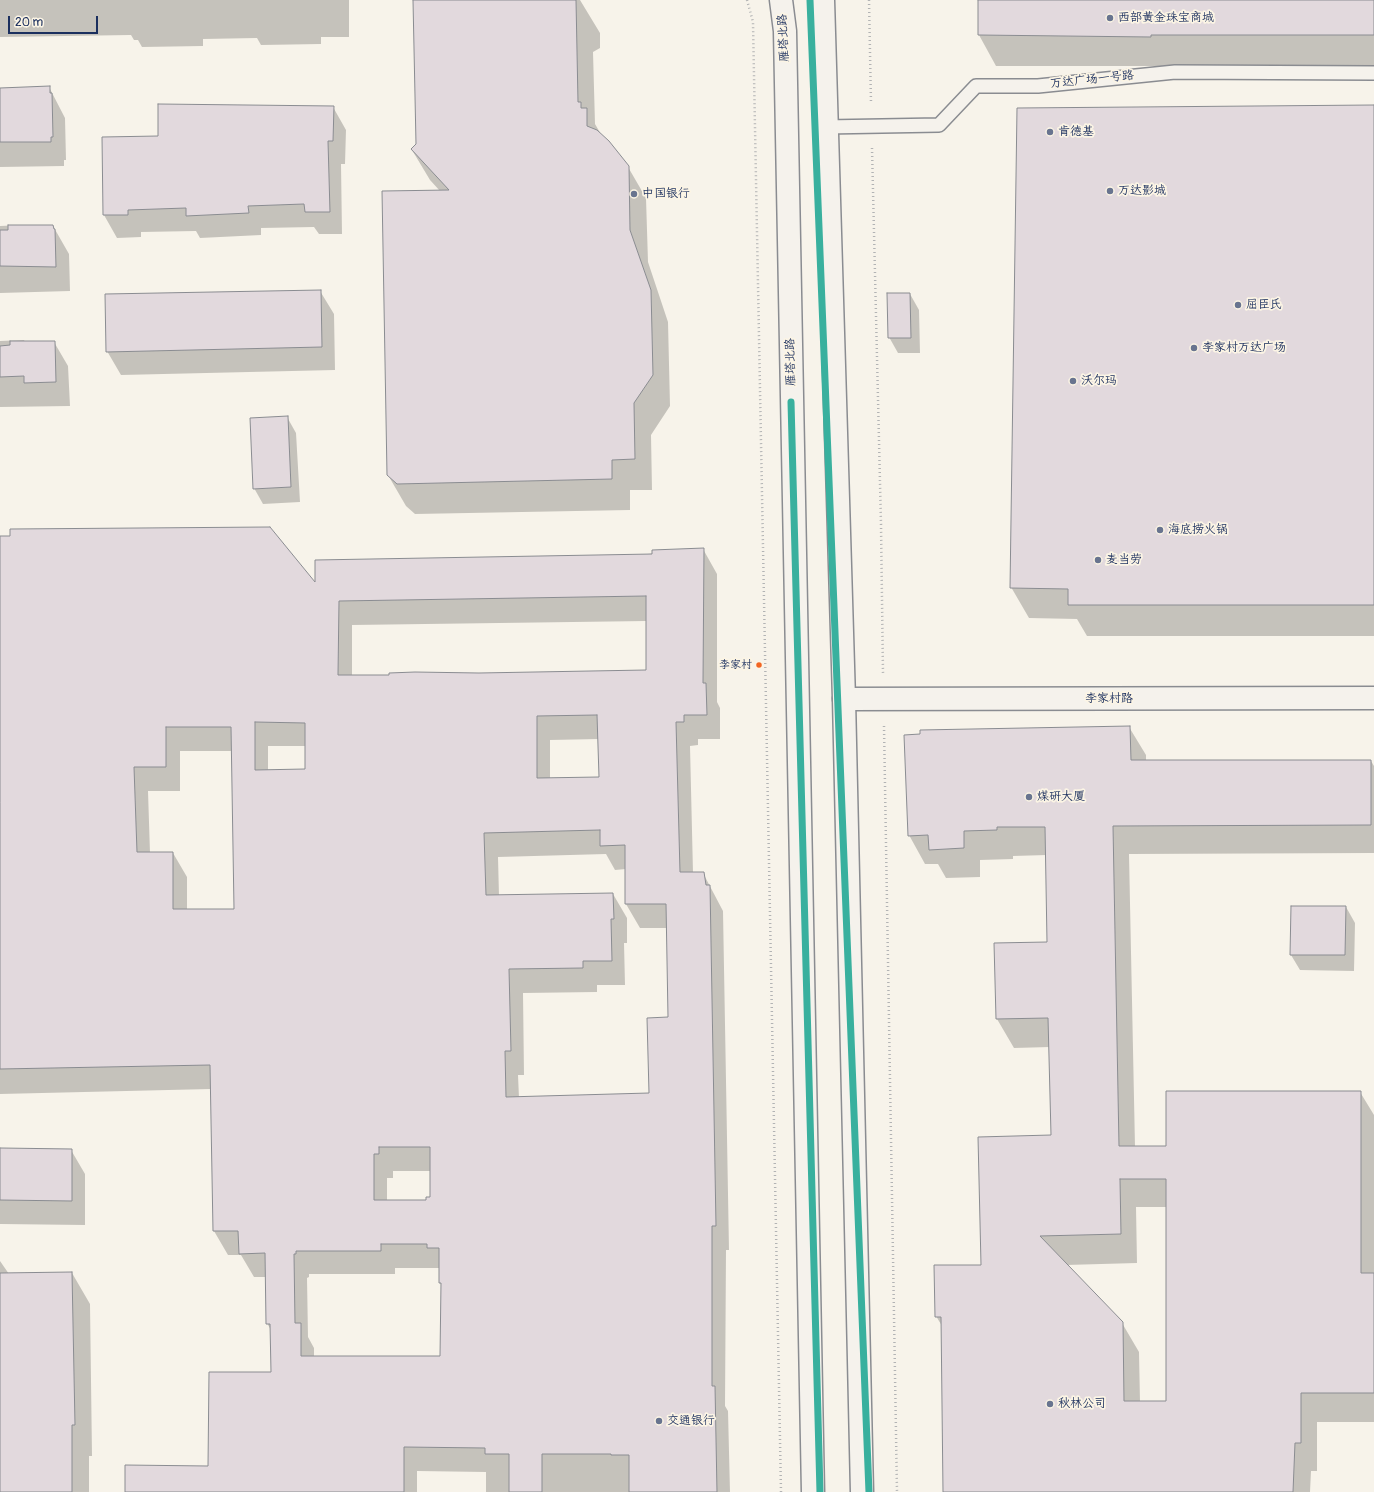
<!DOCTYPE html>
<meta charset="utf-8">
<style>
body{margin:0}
#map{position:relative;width:1374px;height:1492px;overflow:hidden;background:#f7f3ea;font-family:Pangolin,sans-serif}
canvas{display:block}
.scale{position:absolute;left:8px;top:16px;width:90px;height:18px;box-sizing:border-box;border:2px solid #1b2f5e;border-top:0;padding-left:5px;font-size:12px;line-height:14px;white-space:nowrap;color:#1b2f5e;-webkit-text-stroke:3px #fcf5e5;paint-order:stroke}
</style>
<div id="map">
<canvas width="1374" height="1492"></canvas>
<div class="scale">20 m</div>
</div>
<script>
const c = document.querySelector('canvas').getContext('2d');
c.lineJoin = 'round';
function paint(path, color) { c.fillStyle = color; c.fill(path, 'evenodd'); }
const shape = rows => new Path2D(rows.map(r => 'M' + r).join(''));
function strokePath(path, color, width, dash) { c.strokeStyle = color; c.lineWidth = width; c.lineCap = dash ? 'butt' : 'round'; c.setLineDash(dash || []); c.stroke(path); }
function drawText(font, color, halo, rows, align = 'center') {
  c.font = font + ' Pangolin,"LXGW WenKai TC",sans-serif'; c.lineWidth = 3.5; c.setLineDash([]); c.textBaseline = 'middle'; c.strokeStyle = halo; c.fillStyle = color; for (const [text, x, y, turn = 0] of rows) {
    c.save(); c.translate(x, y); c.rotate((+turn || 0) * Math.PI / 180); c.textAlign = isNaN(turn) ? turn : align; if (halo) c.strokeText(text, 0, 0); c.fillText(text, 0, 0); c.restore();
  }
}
paint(shape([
 [0,0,349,0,349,37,321,37,321,44,261,45,257,38,203,39,203,46,142,47,138,40,134,40,131,35,0,37],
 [414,0,580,0,600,33,600,48,593,52,595,124,602,136,628,167,646,198,648,262,668,322,670,406,651,435,652,490,630,490,630,510,415,514,406,506,388,475,440,191,430,180,412,150,417,144],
 [979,0,1374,0,1374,66,996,66,979,35],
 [49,87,65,118,66,160,64,160,64,166,0,167,0,88],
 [1374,106,1374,636,1087,636,1077,619,1029,618,1011,587],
 [333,107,346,130,345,164,341,164,342,234,319,234,314,227,261,228,261,235,200,238,196,231,141,232,141,237,117,238,104,215,103,138,159,137],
 [23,225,53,226,69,254,70,291,0,293,0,226],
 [320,291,334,314,335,370,121,375,107,351],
 [910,294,919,310,920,353,898,353,889,337],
 [24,340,25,342,54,342,68,366,70,406,0,407,0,341],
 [287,417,296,433,300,502,263,504,254,488],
 [0,537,316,584,703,549,717,574,717,702,720,708,720,739,698,739,698,745,690,746,693,873,703,873,723,911,729,1250,726,1250,725,1406,728,1411,730,1492,486,1492,486,1472,417,1471,417,1492,126,1492,209,1467,272,1373,272,1332,267,1323,266,1277,254,1277,241,1255,228,1255,214,1231,211,1089,0,1094],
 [647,621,647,671,352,676,352,625],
 [599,739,600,778,550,779,550,740],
 [268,746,306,746,306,770,268,771],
 [180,751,233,751,235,910,187,910,187,877,173,853,150,853,148,791,180,791],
 [606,854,615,870,626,869,626,904,640,928,668,928,669,1018,650,1094,519,1098,518,1075,524,1075,523,993,597,992,597,985,625,985,624,943,627,943,627,918,613,894,499,896,498,857],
 [393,1171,431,1171,431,1198,427,1201,387,1201,387,1178,393,1178],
 [395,1268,440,1268,440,1282,442,1287,441,1357,314,1357,314,1348,308,1337,307,1278,309,1277,309,1274,395,1274],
 [1129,727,1146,755,1146,761,1371,761,1374,766,1374,853,1129,854,1135,1147,1167,1147,1360,1092,1374,1115,1374,1422,1317,1422,1317,1471,1311,1471,1310,1492,944,1492,942,1326,936,1316,982,1266,1052,1136,1050,1047,1014,1048,997,1019,1048,943,1047,855,1013,856,1013,859,980,860,980,877,946,878,938,864,925,864,909,835],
 [1136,1207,1167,1207,1167,1402,1140,1402,1139,1352,1122,1323,1066,1265,1137,1263],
 [1346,907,1355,923,1354,971,1300,970,1291,955],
 [0,1149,71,1150,85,1174,85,1225,0,1224],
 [0,1261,9,1274,72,1273,90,1304,92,1456,89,1456,89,1492,0,1492]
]), '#0003');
const building = shape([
 [413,0,576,0,578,102,581,102,581,108,587,108,587,126,597,130,609,141,629,166,630,230,651,290,653,375,634,403,635,459,612,460,612,479,397,484,387,475,382,191,449,190,411,149,416,144,413,0],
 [978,0,1374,0,1374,35,1151,35,1151,37,978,35,978,0],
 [50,86,50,93,52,93,53,137,51,137,51,142,0,142,0,88,50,86],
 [158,104,334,106,333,141,328,141,330,212,305,212,304,204,248,206,249,213,186,216,186,208,128,210,128,215,103,215,102,137,158,136,158,104],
 [1374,105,1374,605,1068,605,1068,589,1010,588,1017,108,1374,105],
 [8,225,53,225,54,229,55,229,56,267,0,266,0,230,8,230,8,225],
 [321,290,322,347,106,352,105,294,321,290],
 [887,293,910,293,911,338,888,338,887,293],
 [10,341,55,341,56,382,24,383,24,376,0,377,0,346,10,345,10,341],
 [288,416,291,487,253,489,250,418,288,416],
 [270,527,315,582,315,560,652,554,652,550,704,548,703,683,706,683,707,715,684,715,684,722,676,722,680,872,704,872,706,885,710,885,716,1226,712,1226,712,1386,715,1386,717,1492,629,1492,629,1455,611,1455,611,1454,542,1454,542,1492,509,1492,509,1454,485,1454,485,1448,404,1447,404,1492,125,1492,125,1465,208,1466,209,1372,271,1372,270,1324,266,1324,265,1253,239,1254,238,1231,213,1231,210,1065,0,1069,0,536,10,536,10,529,270,527],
 [646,596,646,670,479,673,415,672,389,673,389,675,338,675,339,601,646,596],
 [597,715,599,777,537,778,537,716,597,715],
 [255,722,305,723,305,769,255,770,255,722],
 [166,727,231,727,234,909,173,909,173,852,137,852,134,767,166,767,166,727],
 [600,830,600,846,625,845,625,904,666,904,668,1017,647,1018,649,1093,506,1097,505,1051,511,1051,509,969,583,968,583,961,612,961,611,919,614,919,613,893,486,895,484,833,600,830],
 [379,1147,430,1147,430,1197,426,1197,426,1200,374,1200,374,1154,379,1154,379,1147],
 [381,1244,427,1244,427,1248,439,1248,439,1283,441,1283,440,1356,301,1356,301,1323,295,1323,294,1254,296,1254,296,1251,381,1251,381,1244],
 [1130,726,1131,760,1371,760,1371,825,1113,826,1119,1146,1166,1146,1166,1091,1361,1091,1361,1273,1374,1273,1374,1393,1301,1393,1301,1443,1295,1443,1293,1492,943,1492,941,1317,935,1317,934,1265,981,1265,978,1137,1051,1135,1048,1018,996,1019,994,943,1047,942,1045,827,997,827,997,830,964,831,964,848,929,850,928,835,908,836,904,735,920,734,920,730,1130,726],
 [1120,1179,1166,1179,1166,1401,1124,1401,1123,1322,1040,1236,1121,1234,1120,1179],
 [1291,906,1346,906,1345,955,1290,955,1291,906],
 [0,1148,72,1149,72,1201,0,1200,0,1148],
 [72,1272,75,1425,72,1425,72,1492,0,1492,0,1273,72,1272]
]);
paint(building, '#e2d9dd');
strokePath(building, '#8a8c91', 1);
const service = shape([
 [825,127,939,125,976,86,1038,86,1175,72,1374,73]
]);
const tertiary = shape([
 [844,699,1374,698]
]);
const secondary = shape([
 [781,0,785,31,813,1492],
 [823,0,844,699,862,1492]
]);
strokePath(service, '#8a8c91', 16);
strokePath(tertiary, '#8a8c91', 25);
strokePath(secondary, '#8a8c91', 25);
strokePath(shape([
 [747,0,753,22,781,1492],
 [869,0,871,103],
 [872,148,881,524,883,673],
 [884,726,897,1492]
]), '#b2b3b4', 2.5, [1, 3]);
strokePath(service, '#f5f2ec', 13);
strokePath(tertiary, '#f5f2ec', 22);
strokePath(secondary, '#f5f2ec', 22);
strokePath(shape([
 [810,0,869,1492],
 [791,402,820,1492]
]), '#39b09e', 7);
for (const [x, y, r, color] of [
 [1110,18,4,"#68748f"],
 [1050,132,4,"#68748f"],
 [1110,191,4,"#68748f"],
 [634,194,4,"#68748f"],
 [1238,305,4,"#68748f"],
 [1194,348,4,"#68748f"],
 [1073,381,4,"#68748f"],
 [1160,530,4,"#68748f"],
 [1098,560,4,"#68748f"],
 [759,665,3.5,"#f26522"],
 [1029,797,4,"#68748f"],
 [1050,1404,4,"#68748f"],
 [659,1421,4,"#68748f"]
]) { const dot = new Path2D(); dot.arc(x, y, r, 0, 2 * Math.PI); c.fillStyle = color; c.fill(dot); strokePath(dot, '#fcf5e5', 1.5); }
drawText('11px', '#1b2f5e', '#fcf5e5', [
 ["李家村",752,665]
], 'right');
drawText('12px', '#1b2f5e', '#fcf5e5', [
 ["西部黄金珠宝商城",1118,18],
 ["肯德基",1058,132],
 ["万达影城",1118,191],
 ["中国银行",642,194],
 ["屈臣氏",1246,305],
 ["李家村万达广场",1202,348],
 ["沃尔玛",1081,381],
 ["海底捞火锅",1168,530],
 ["麦当劳",1106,560],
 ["煤研大厦",1037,797],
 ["秋林公司",1058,1404],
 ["交通银行",667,1421]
], 'left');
drawText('12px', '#1b2f5e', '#fcf5e5', [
 ["雁塔北路",784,38,-93],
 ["万达广场一号路",1092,80,-6],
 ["雁塔北路",791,362,-91],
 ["李家村路",1109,699]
]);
</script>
